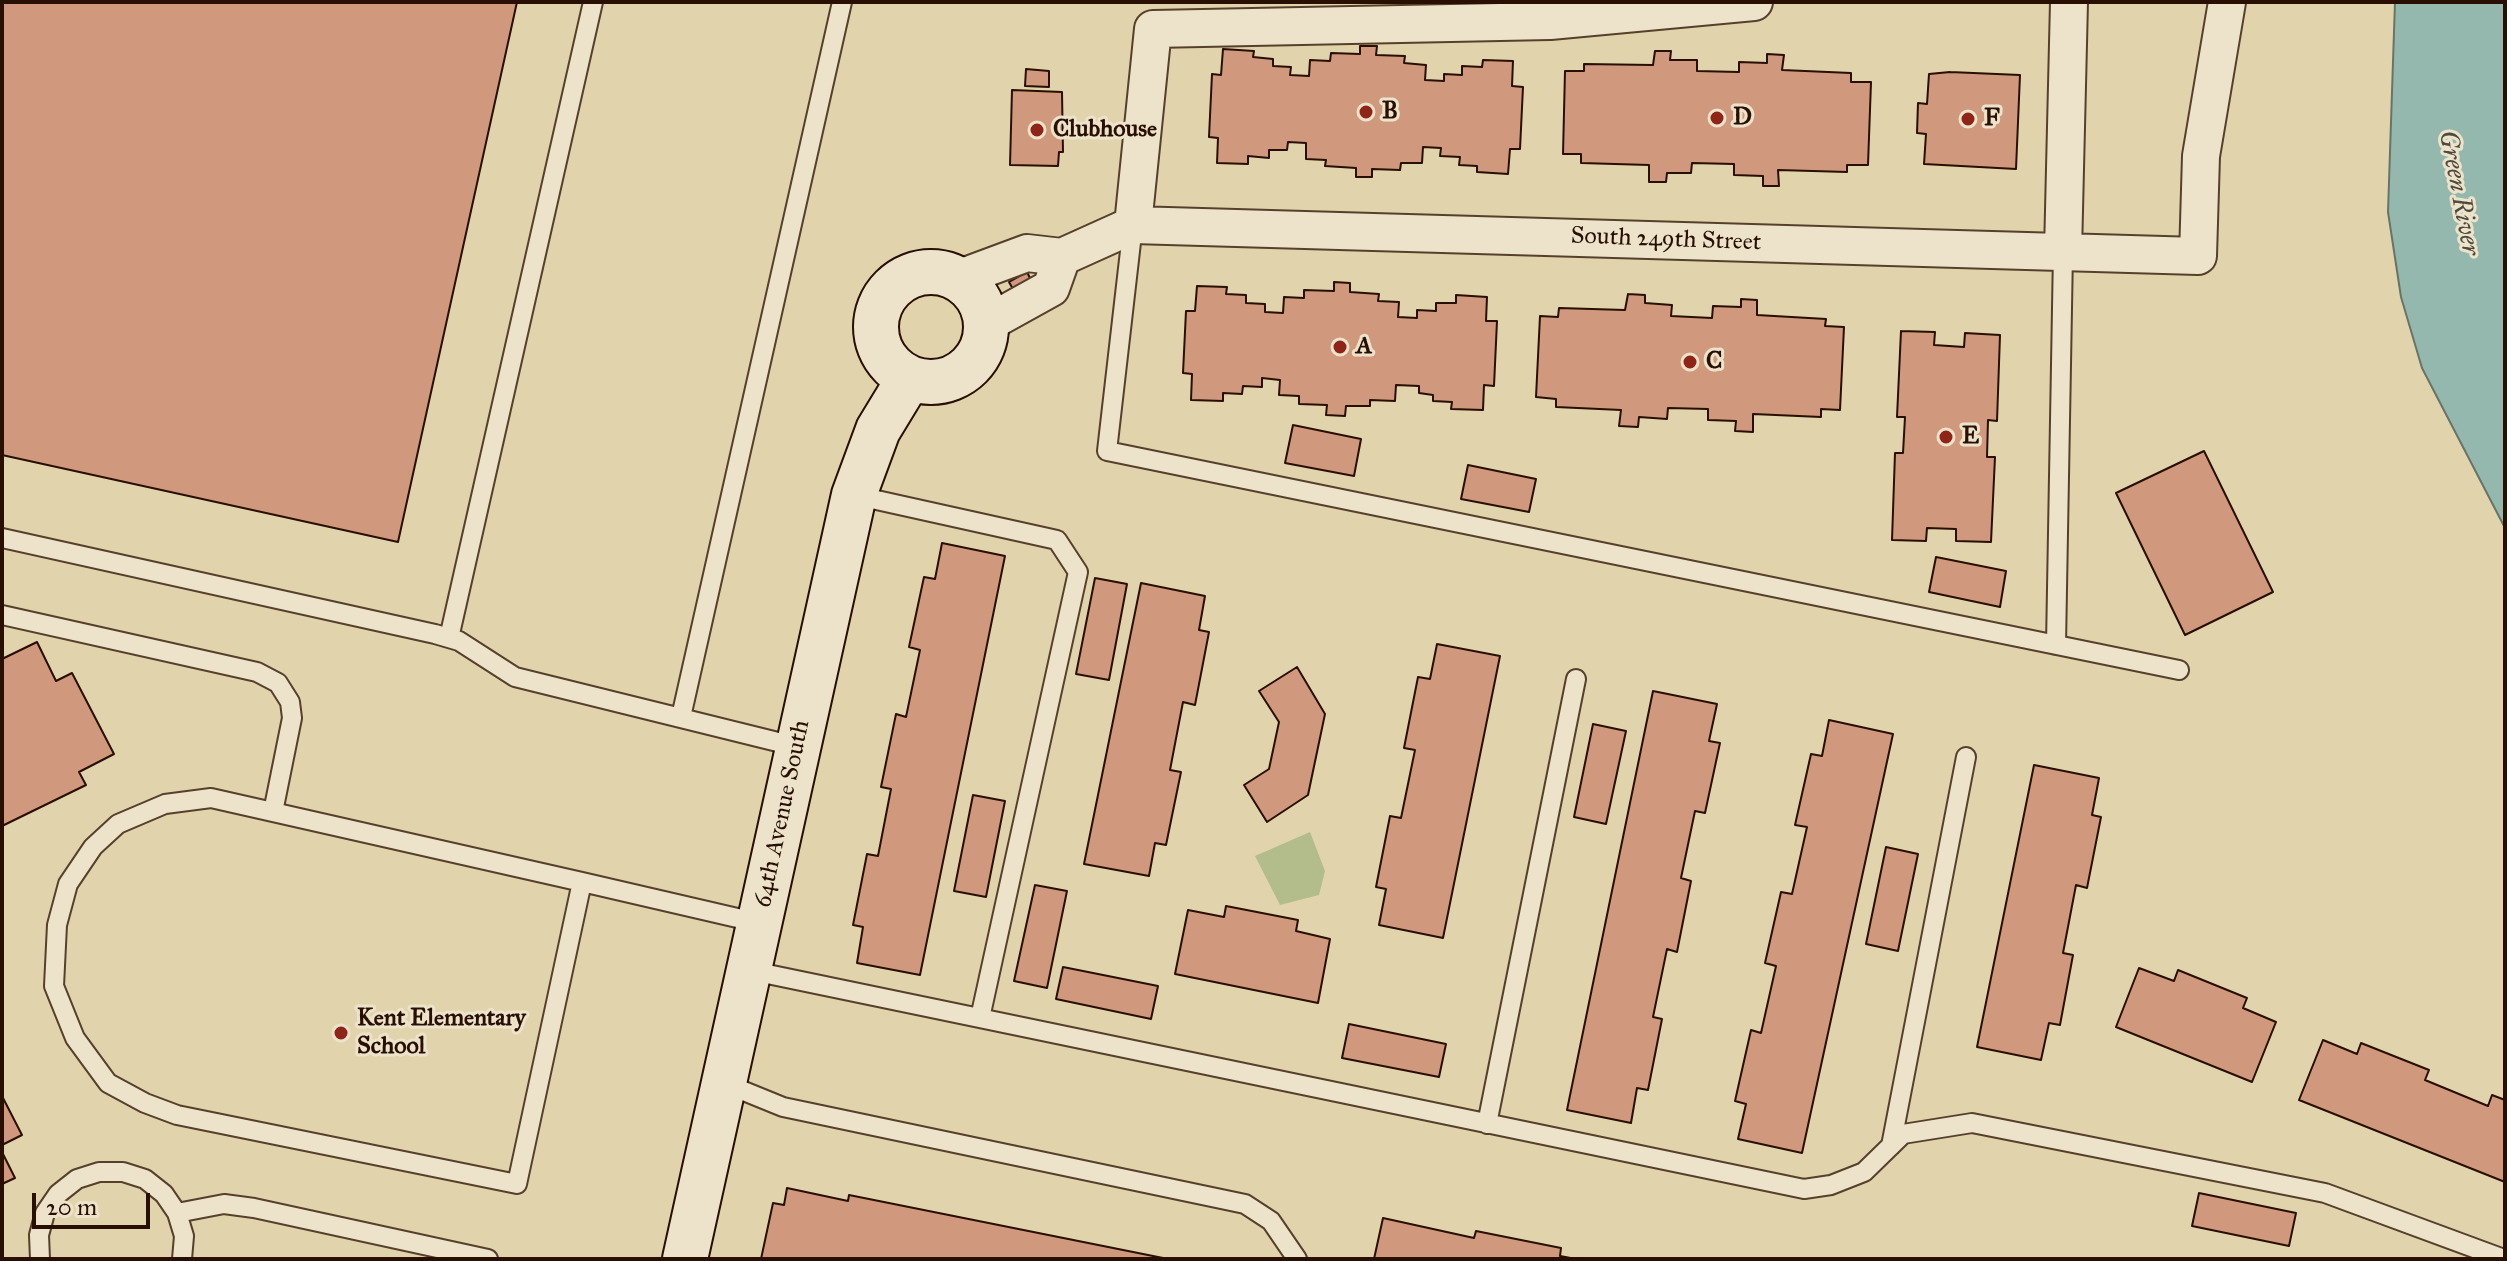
<!DOCTYPE html>
<style>
body{margin:0}
#map{position:relative;width:2507px;height:1261px;overflow:hidden;background:#e1d4ad;font-family:"IM FELL Great Primer",serif}
canvas{display:block}
.frame{position:absolute;inset:0;border:4px solid #280f00;pointer-events:none}
.scale{position:absolute;left:32px;top:1193px;width:118px;height:36px;box-sizing:border-box;border:4px solid #280f00;border-top:0;padding-left:10px;font-size:24px;line-height:28px;white-space:nowrap;color:#280f00;-webkit-text-stroke:6px #ece3ca;paint-order:stroke}
</style>
<div id="map">
<canvas width="2507" height="1261"></canvas>
<div class="frame"></div>
<div class="scale">20 m</div>
</div>
<script>
const c = document.querySelector('canvas').getContext('2d');
c.lineJoin = 'round';
function paint(path, color) { c.fillStyle = color; c.fill(path, 'evenodd'); }
const shape = rows => new Path2D(rows.map(r => 'M' + r).join(''));
function strokePath(path, color, width, dash) { c.strokeStyle = color; c.lineWidth = width; c.lineCap = dash ? 'butt' : 'round'; c.setLineDash(dash || []); c.stroke(path); }
function drawText(font, color, halo, rows, align = 'center') {
  c.font = font + ' "IM FELL Great Primer",serif'; c.lineWidth = 6; c.setLineDash([]); c.textBaseline = 'middle'; c.strokeStyle = halo; c.fillStyle = color; for (const [text, x, y, turn = 0] of rows) {
    c.save(); c.translate(x, y); c.rotate((+turn || 0) * Math.PI / 180); c.textAlign = isNaN(turn) ? turn : align; if (halo) c.strokeText(text, 0, 0); c.fillText(text, 0, 0); c.restore();
  }
}
paint(shape([
 [1310,832,1325,871,1319,895,1280,905,1255,856]
]), '#b2bd8b');
const water = shape([
 [2395,2,2505,2,2505,528,2422,368,2401,297,2388,212,2395,2]
]);
paint(water, '#94b8ae');
strokePath(water, '#697468', 2);
const building = shape([
 [2,2,517,2,398,542,2,455,2,2],
 [1417,2,1494,2,1494,8,1417,5,1417,2],
 [1360,46,1377,46,1376,55,1405,56,1404,63,1426,65,1425,80,1444,81,1444,74,1462,75,1462,66,1482,67,1483,60,1513,61,1512,86,1523,87,1520,149,1510,149,1508,174,1477,172,1477,166,1459,165,1460,157,1440,156,1441,148,1423,147,1422,163,1401,163,1400,170,1372,169,1372,177,1356,177,1356,168,1325,166,1326,160,1306,159,1306,143,1288,142,1287,150,1269,150,1269,158,1248,156,1248,164,1217,163,1218,138,1209,137,1212,74,1221,75,1223,49,1254,51,1253,57,1273,59,1273,66,1291,67,1290,75,1309,76,1310,60,1330,61,1331,53,1360,54,1360,46],
 [1655,51,1671,51,1670,60,1697,60,1697,71,1739,72,1739,62,1767,63,1767,54,1784,55,1782,70,1851,73,1851,82,1871,82,1868,165,1847,165,1847,172,1778,170,1779,186,1763,186,1763,176,1734,175,1734,164,1692,163,1691,173,1667,173,1666,182,1649,182,1649,165,1581,163,1581,154,1563,154,1565,71,1584,71,1584,64,1653,65,1655,51],
 [1026,69,1049,71,1049,87,1025,86,1026,69],
 [1950,72,2020,75,2016,169,1924,164,1926,134,1917,133,1918,103,1927,104,1929,74,1950,72],
 [1012,90,1062,92,1063,152,1059,152,1058,166,1010,165,1012,90],
 [1027,272,1032,282,1014,291,1009,282,1027,272],
 [1334,282,1350,283,1350,292,1379,294,1378,301,1399,302,1398,317,1417,318,1417,310,1436,311,1436,303,1456,303,1456,295,1487,297,1486,321,1497,321,1494,386,1484,385,1483,410,1451,409,1452,402,1433,401,1433,395,1419,393,1419,386,1396,385,1395,401,1370,400,1370,406,1346,406,1345,416,1326,415,1327,405,1299,404,1299,396,1279,395,1280,380,1262,378,1262,387,1243,386,1242,394,1223,393,1223,401,1191,400,1192,374,1183,373,1186,311,1195,311,1197,286,1227,287,1226,294,1246,295,1246,303,1265,304,1265,312,1283,313,1284,297,1304,298,1304,290,1334,291,1334,282],
 [1628,294,1645,295,1645,303,1672,305,1671,316,1712,318,1713,306,1741,307,1741,299,1757,300,1757,315,1826,319,1825,326,1844,327,1840,410,1821,409,1821,417,1753,414,1753,432,1735,431,1736,421,1708,420,1708,409,1668,408,1667,419,1639,417,1638,427,1619,426,1621,410,1556,407,1556,399,1536,397,1540,316,1558,317,1559,308,1625,310,1628,294],
 [1901,331,1935,332,1934,345,1964,347,1965,333,2000,335,1997,421,1988,420,1987,457,1995,457,1991,542,1956,541,1956,529,1927,528,1926,541,1892,540,1895,453,1903,453,1905,417,1897,417,1901,331],
 [1293,425,1361,439,1354,476,1285,463,1293,425],
 [2204,451,2273,592,2185,635,2116,493,2204,451],
 [1468,465,1536,479,1529,512,1461,499,1468,465],
 [942,543,1005,556,920,975,857,963,863,927,853,925,867,854,878,856,891,789,881,787,896,714,906,717,920,650,909,647,924,577,935,579,942,543],
 [1936,557,2006,571,2000,607,1929,592,1936,557],
 [1095,578,1127,584,1109,680,1076,674,1095,578],
 [1141,583,1205,596,1199,630,1209,632,1195,705,1183,702,1170,770,1181,772,1166,845,1155,843,1149,876,1084,864,1141,583],
 [37,642,56,681,72,673,114,754,79,772,86,785,2,826,2,659,37,642],
 [1437,644,1500,656,1443,938,1379,925,1386,889,1376,887,1390,816,1401,818,1415,750,1404,748,1418,677,1430,679,1437,644],
 [1297,667,1325,714,1308,795,1267,822,1244,785,1269,769,1279,722,1259,691,1297,667],
 [1653,691,1717,704,1709,741,1720,743,1705,813,1695,811,1681,878,1691,881,1677,952,1667,949,1653,1017,1662,1019,1648,1090,1637,1088,1631,1123,1567,1110,1653,691],
 [1829,720,1893,734,1802,1153,1738,1139,1746,1104,1735,1101,1751,1030,1761,1033,1776,966,1765,963,1781,892,1792,894,1807,827,1795,825,1811,754,1822,756,1829,720],
 [1593,724,1626,731,1606,824,1574,817,1593,724],
 [2034,765,2099,778,2092,815,2101,817,2087,888,2076,885,2063,953,2073,955,2060,1025,2049,1023,2041,1060,1977,1047,2034,765],
 [973,795,1005,801,986,897,954,891,973,795],
 [1886,847,1918,854,1898,951,1866,944,1886,847],
 [1035,885,1067,891,1047,988,1014,981,1035,885],
 [1226,906,1298,920,1296,931,1330,939,1318,1003,1175,974,1188,910,1224,917,1226,906],
 [1063,967,1158,986,1151,1019,1056,999,1063,967],
 [2139,968,2174,981,2178,970,2247,998,2243,1008,2276,1022,2252,1082,2116,1027,2139,968],
 [1349,1024,1446,1044,1439,1077,1342,1058,1349,1024],
 [2323,1040,2357,1054,2361,1043,2429,1070,2425,1080,2488,1106,2492,1095,2505,1100,2505,1182,2299,1100,2323,1040],
 [2,1096,22,1135,2,1145,2,1096],
 [2,1152,15,1178,2,1184,2,1152],
 [787,1188,848,1201,849,1195,1168,1259,761,1259,773,1203,784,1205,787,1188],
 [2199,1193,2296,1213,2289,1246,2192,1226,2199,1193],
 [1383,1218,1474,1238,1476,1231,1561,1248,1560,1256,1576,1259,1374,1259,1383,1218]
]);
paint(building, '#d0987d');
strokePath(building, '#280f00', 2);
const lane = shape([
 [1133,225,1107,451,2179,670],
 [854,495,1057,540,1078,572,980,1018],
 [2,538,435,634,459,641,515,677,798,747],
 [2,615,257,672,278,683,290,702,292,718,273,812],
 [449,638,593,2],
 [2056,645,2063,252],
 [681,717,842,2],
 [582,882,517,1184,177,1115,145,1103,108,1083,75,1038,54,986,57,925,68,884,93,847,118,824,165,804,211,798,582,882,759,923],
 [748,970,1804,1189,1831,1185,1864,1172,1903,1134,1972,1123,2325,1193,2504,1259],
 [724,1083,783,1107,1245,1204,1271,1221,1297,1259],
 [1487,1124,1576,679],
 [1891,1146,1966,757],
 [177,1213,224,1204,254,1208,488,1259],
 [40,1259,39,1235,45,1213,58,1194,77,1179,99,1172,123,1172,145,1179,164,1194,177,1213,184,1236,182,1259]
]);
const street = shape([
 [1133,225,1153,29,1550,21,1754,2],
 [2063,252,2069,2],
 [957,279,1027,253,1062,257,1133,225,2198,256,2201,156,2227,2],
 [986,324,1051,288,1062,257]
]);
const secondary = shape([
 '876 327a55 55 0 1 1 110 0a55 55 0 1 1-110 0Z',
 [685,1259,854,495,878,430,909,379]
]);
strokePath(lane, '#56402b', 22);
strokePath(street, '#56402b', 40);
strokePath(secondary, '#280f00', 48);
strokePath(lane, '#ece3ca', 18);
strokePath(street, '#ece3ca', 36);
strokePath(secondary, '#ece3ca', 44);
for (const [x, y, r, color] of [
 [1366,112,8,"#8f2418"],
 [1717,118,8,"#8f2418"],
 [1968,119,8,"#8f2418"],
 [1037,130,8,"#8f2418"],
 [1340,347,8,"#8f2418"],
 [1690,362,8,"#8f2418"],
 [1946,437,8,"#8f2418"],
 [341,1033,8,"#8f2418"]
]) { const dot = new Path2D(); dot.arc(x, y, r, 0, 2 * Math.PI); c.fillStyle = color; c.fill(dot); strokePath(dot, '#ece3ca', 3); }
drawText('bold 24px', '#280f00', '#ece3ca', [
 ["B",1382,112],
 ["D",1733,118],
 ["F",1984,119],
 ["Clubhouse",1053,130],
 ["A",1356,347],
 ["C",1706,362],
 ["E",1962,437],
 ["Kent Elementary",357,1019],
 ["School",357,1047]
], 'left');
drawText('24px', '#280f00', '#ece3ca', [
 ["South 249th Street",1666,240,2],
 ["64th Avenue South",783,814,-78]
]);
drawText('italic 26px', '#4e4a3d', '#ece3ca', [
 ["Green River",2458,193,79]
]);
</script>
